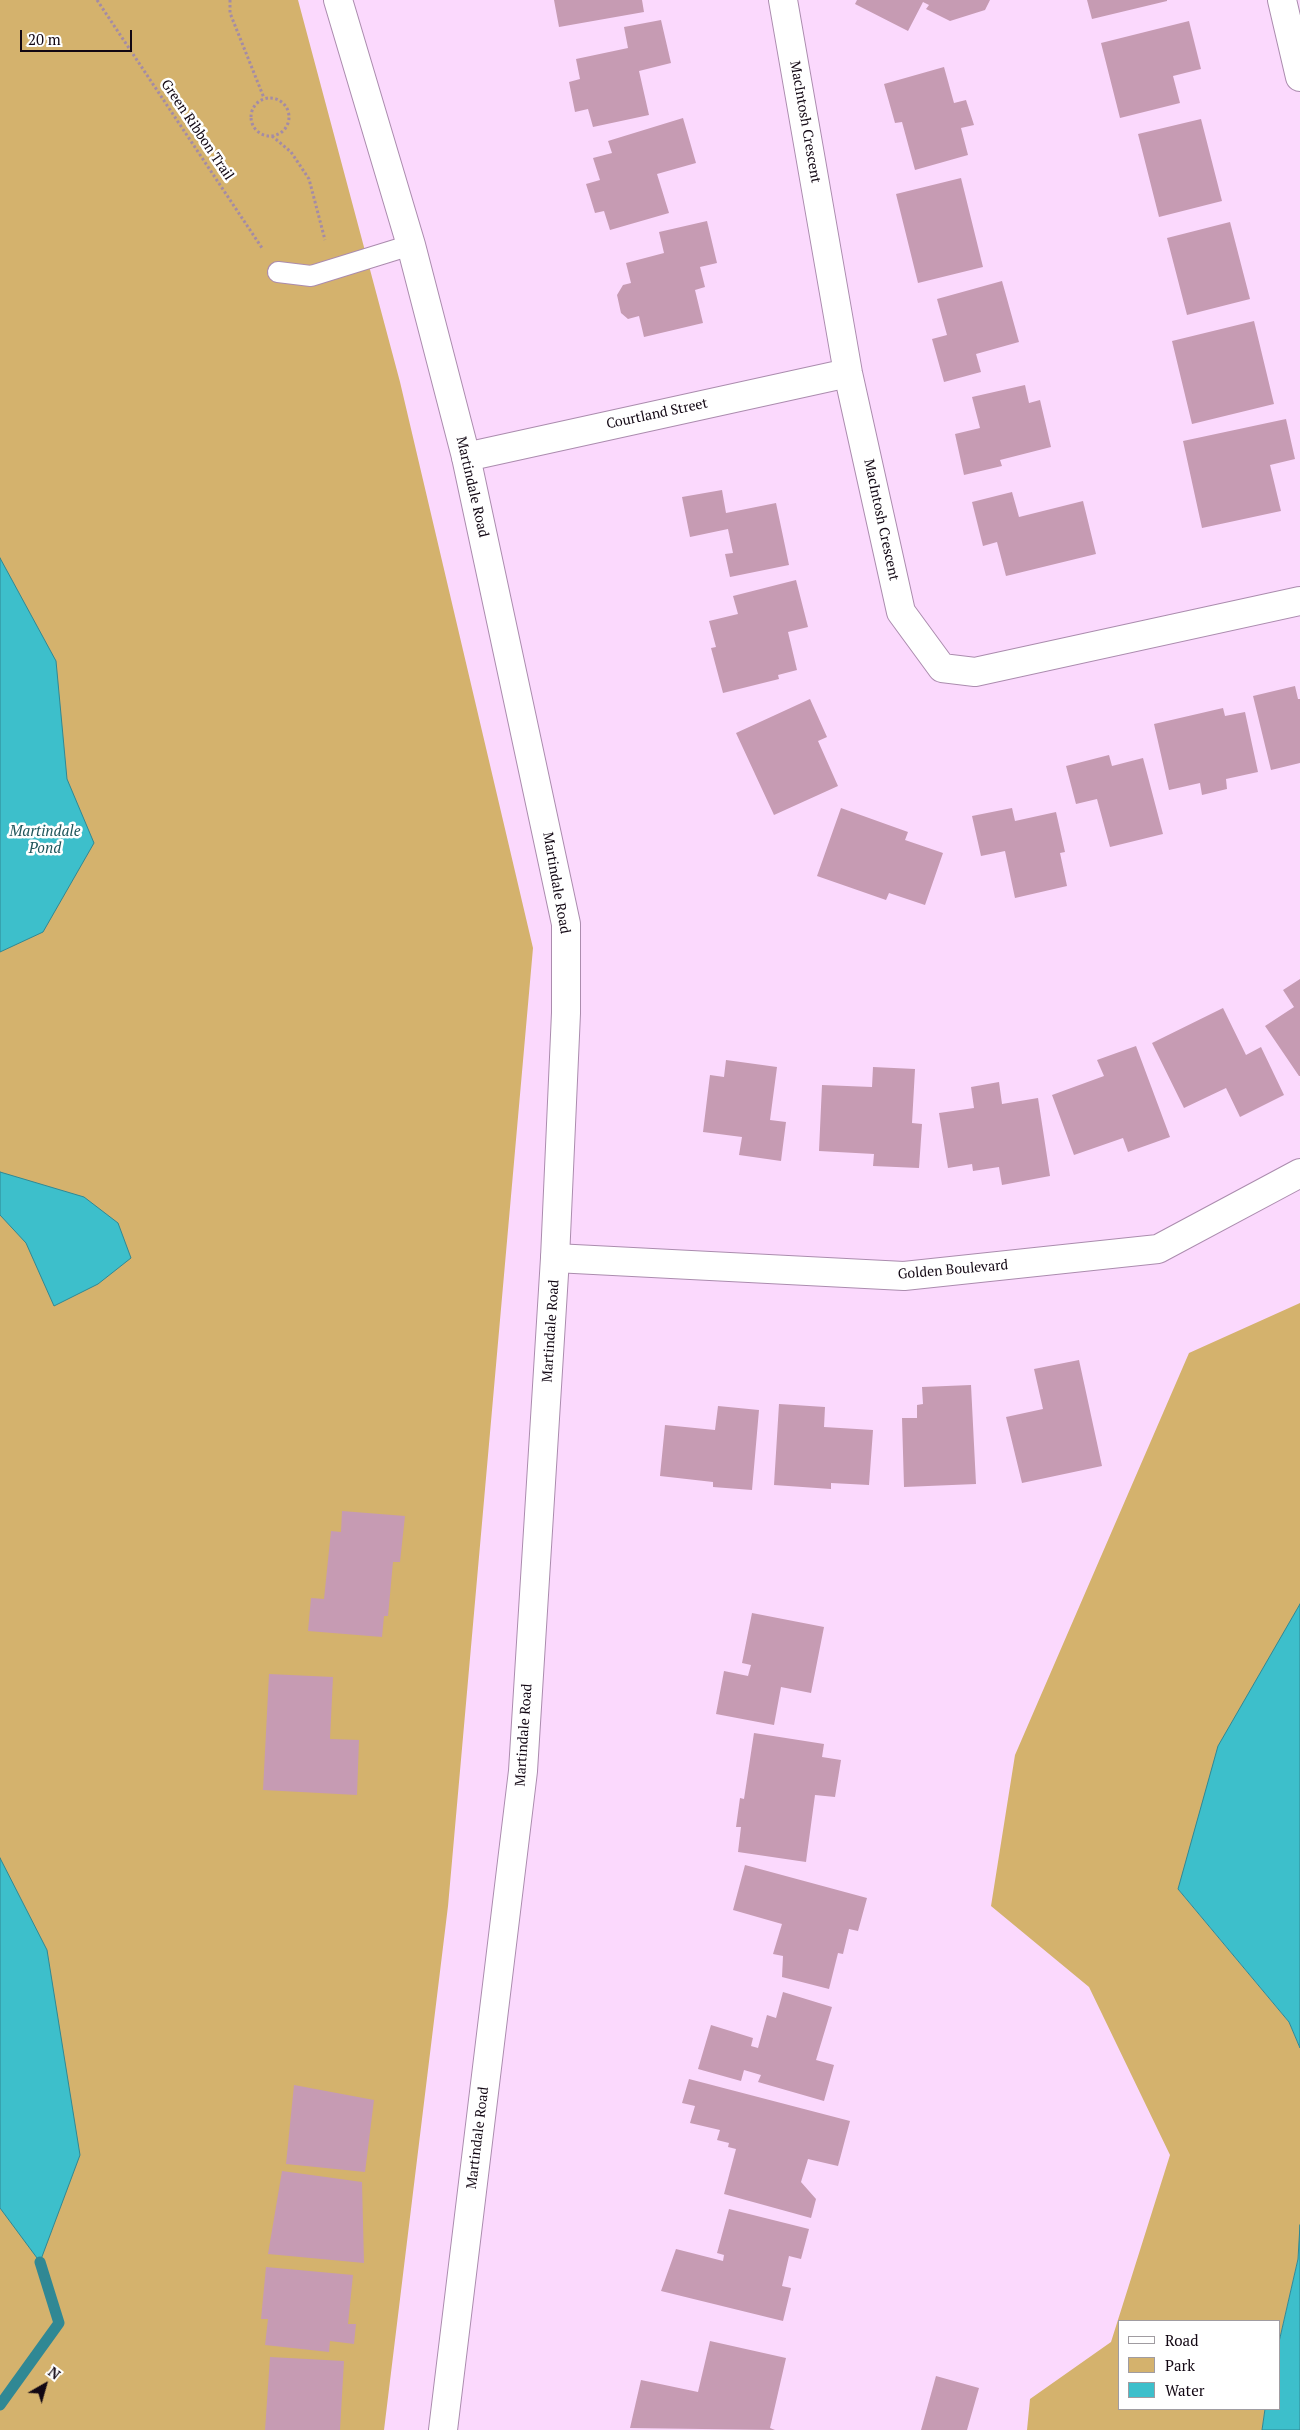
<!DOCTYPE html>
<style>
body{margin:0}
#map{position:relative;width:1300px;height:2430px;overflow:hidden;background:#fbd9fd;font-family:"PT Serif",serif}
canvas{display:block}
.legend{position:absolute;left:1118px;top:2320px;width:162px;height:90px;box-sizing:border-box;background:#fff;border:1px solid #a09ca1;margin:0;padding:6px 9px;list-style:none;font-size:15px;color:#120713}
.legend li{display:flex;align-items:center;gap:10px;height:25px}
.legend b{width:25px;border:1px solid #a09ca1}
.north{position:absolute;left:20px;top:2360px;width:50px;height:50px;-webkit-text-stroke:4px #fff;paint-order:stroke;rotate:38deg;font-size:14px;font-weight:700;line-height:20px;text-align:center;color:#120713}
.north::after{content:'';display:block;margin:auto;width:18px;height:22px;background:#120713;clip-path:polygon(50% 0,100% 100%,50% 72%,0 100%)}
.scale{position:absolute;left:20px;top:30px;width:112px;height:22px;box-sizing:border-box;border:2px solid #120713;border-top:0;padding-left:6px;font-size:15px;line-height:18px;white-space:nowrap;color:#120713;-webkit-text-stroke:4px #fff;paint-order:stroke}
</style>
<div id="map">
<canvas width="1300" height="2430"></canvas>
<ul class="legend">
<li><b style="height:6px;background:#fff"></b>Road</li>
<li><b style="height:14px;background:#d4b26d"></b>Park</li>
<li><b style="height:14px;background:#3dbfcb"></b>Water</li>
</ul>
<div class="north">N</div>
<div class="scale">20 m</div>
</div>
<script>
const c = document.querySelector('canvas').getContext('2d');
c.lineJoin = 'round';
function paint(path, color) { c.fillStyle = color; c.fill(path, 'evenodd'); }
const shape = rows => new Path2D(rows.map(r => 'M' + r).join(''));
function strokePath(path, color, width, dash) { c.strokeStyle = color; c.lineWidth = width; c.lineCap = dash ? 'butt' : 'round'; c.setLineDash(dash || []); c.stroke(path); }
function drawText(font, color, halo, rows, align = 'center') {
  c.font = font + ' "PT Serif",serif'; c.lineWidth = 5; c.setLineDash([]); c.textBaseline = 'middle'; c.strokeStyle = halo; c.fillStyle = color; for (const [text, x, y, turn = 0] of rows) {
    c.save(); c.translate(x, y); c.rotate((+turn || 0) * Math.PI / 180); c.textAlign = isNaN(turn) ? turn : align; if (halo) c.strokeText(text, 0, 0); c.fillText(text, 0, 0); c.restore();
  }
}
paint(shape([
 [0,0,298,0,400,382,533,948,448,1906,384,2430,0,2430],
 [1300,1303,1300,1606,1178,1889,1289,2022,1300,2048,1300,2231,1298,2259,1279,2342,1279,2321,1119,2321,1119,2409,1265,2409,1262,2430,1027,2430,1030,2399,1111,2342,1170,2155,1089,1987,991,1906,1015,1755,1189,1353]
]), '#d4b26d');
const water = shape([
 [0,558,56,661,67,779,94,843,43,932,0,952,0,558],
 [0,1172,84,1197,118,1223,131,1258,98,1284,54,1306,26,1243,0,1215,0,1172],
 [1300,1604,1300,2048,1289,2022,1178,1889,1218,1746,1300,1604],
 [0,1858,47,1950,80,2155,40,2262,0,2208,0,1858],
 [1300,2225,1300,2430,1262,2430,1265,2409,1279,2409,1279,2342,1298,2259,1300,2225]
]);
paint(water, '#3dbfcb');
strokePath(water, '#308894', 1);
strokePath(shape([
 [0,2405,59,2323,40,2262]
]), '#308894', 11);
paint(shape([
 [554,0,642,0,644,12,559,27],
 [857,0,990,0,985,10,950,21,926,9,929,5,923,2,908,31,855,4],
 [1087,0,1167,0,1167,1,1092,19],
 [661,20,671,63,639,71,649,115,593,127,588,109,575,112,569,82,580,79,576,59,628,48,624,27],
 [1189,21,1201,69,1173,76,1180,103,1120,118,1101,43],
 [944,67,954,103,966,100,974,125,961,128,968,155,915,170,902,122,895,123,884,84],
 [683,118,696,163,657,174,669,213,610,230,604,211,595,213,586,184,600,180,593,158,612,153,608,141],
 [1201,119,1222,201,1159,217,1138,134],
 [961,178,983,267,918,283,896,194],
 [707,221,717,263,700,267,705,287,695,290,703,323,644,337,639,316,628,319,621,313,617,295,623,285,631,283,626,263,664,253,659,232],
 [1230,222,1250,299,1187,315,1167,238],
 [1002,281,1019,342,976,354,981,372,944,382,932,339,947,335,937,299],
 [1254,321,1274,404,1192,424,1172,341],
 [1025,385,1029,403,1040,400,1051,447,1000,460,1002,466,964,475,955,434,980,428,972,397],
 [1286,419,1295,459,1270,465,1281,511,1202,528,1183,441],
 [722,490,726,513,776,503,789,565,730,577,725,554,733,553,728,529,690,537,682,497],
 [1012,492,1019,517,1083,501,1096,554,1006,576,997,542,983,546,972,502],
 [796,580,808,627,788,632,797,670,778,675,779,679,723,693,711,648,716,647,709,621,738,614,733,596],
 [1295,686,1298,699,1300,699,1300,763,1271,770,1253,696],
 [810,699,827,737,818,741,838,786,774,815,736,733],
 [1223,708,1225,716,1245,712,1258,772,1226,779,1227,789,1202,795,1200,783,1169,790,1154,724],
 [1109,755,1112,766,1143,758,1163,834,1110,847,1097,799,1076,804,1066,766],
 [841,808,908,832,905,840,943,853,925,905,889,893,886,900,817,876],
 [1012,808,1015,821,1056,812,1065,852,1060,853,1067,886,1015,898,1005,851,981,856,972,816],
 [1300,979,1300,1076,1299,1076,1265,1026,1294,1007,1283,990],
 [1223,1008,1246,1055,1261,1047,1284,1095,1240,1117,1226,1088,1184,1108,1152,1043],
 [1136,1046,1170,1137,1128,1152,1123,1138,1074,1155,1052,1095,1104,1076,1097,1060],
 [726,1060,777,1067,770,1120,786,1122,781,1161,739,1155,742,1137,703,1132,710,1075,724,1077],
 [873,1067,915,1069,912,1123,922,1124,919,1168,873,1166,874,1154,819,1151,822,1085,872,1087],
 [999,1082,1002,1104,1038,1098,1050,1176,1002,1185,999,1167,973,1171,972,1164,948,1168,939,1113,974,1108,971,1087],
 [1079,1360,1102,1466,1022,1483,1006,1417,1043,1409,1034,1369],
 [971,1385,976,1484,904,1487,902,1418,917,1418,917,1405,923,1404,922,1387],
 [779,1404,825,1407,824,1427,873,1430,869,1485,831,1483,831,1489,774,1485],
 [718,1406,759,1410,752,1490,713,1487,713,1482,660,1476,665,1425,715,1430],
 [342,1511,405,1516,400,1562,393,1562,388,1616,384,1616,382,1637,308,1631,311,1598,324,1599,331,1531,341,1532],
 [752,1613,824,1627,811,1693,781,1687,774,1725,716,1714,724,1671,748,1676,751,1665,742,1663],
 [269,1674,333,1677,330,1739,359,1740,357,1795,263,1790],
 [754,1733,824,1744,822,1757,841,1760,835,1797,815,1795,806,1862,738,1852,741,1827,736,1827,740,1798,744,1799],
 [745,1865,867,1898,858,1931,849,1929,843,1954,838,1953,829,1989,782,1977,783,1956,773,1954,782,1924,733,1910],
 [783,1992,832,2007,816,2060,834,2065,824,2101,758,2082,761,2075,744,2070,741,2081,698,2069,711,2025,753,2038,751,2046,758,2048,767,2015,776,2018],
 [689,2079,850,2121,838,2166,808,2159,801,2182,816,2199,811,2218,724,2194,736,2149,728,2147,729,2143,717,2140,720,2130,690,2123,695,2106,682,2103],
 [294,2085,374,2100,365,2172,286,2164],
 [282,2171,362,2182,364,2263,268,2254],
 [729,2209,809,2229,801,2259,789,2256,782,2286,791,2288,783,2321,661,2291,676,2249,723,2261,724,2255,717,2253],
 [266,2267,353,2275,348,2324,356,2324,354,2344,330,2341,329,2352,265,2345,268,2319,261,2319],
 [710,2341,786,2358,770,2428,775,2430,630,2428,641,2380,698,2392],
 [270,2357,344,2361,340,2430,265,2430],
 [936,2376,979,2388,967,2430,921,2430]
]), '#c69bb3');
const lane = shape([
 [278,272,311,276,411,245]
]);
const street = shape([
 [783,0,848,373,901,612,942,668,975,672,1300,601],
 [1282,0,1300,77],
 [466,457,848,373],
 [555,1258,904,1276,1158,1249,1300,1173]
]);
const secondary = shape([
 [338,0,411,245,466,457,566,924,566,1013,555,1258,523,1771,443,2430]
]);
strokePath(lane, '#ab8cae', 22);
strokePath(street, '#ab8cae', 30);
strokePath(secondary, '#ab8cae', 30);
strokePath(shape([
 [97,0,262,248],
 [230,0,230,13,264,98],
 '251 117a19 19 0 1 1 38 0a19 19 0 1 1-38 0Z',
 [272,136,291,152,309,179,325,240]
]), '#a48ba6', 3, [2.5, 2.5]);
strokePath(lane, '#fff', 20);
strokePath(street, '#fff', 28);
strokePath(secondary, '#fff', 28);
drawText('14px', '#120713', '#fff', [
 ["MacIntosh Crescent",805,122,80],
 ["Green Ribbon Trail",197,130,56],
 ["Courtland Street",657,414,-12],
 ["Martindale Road",472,487,77],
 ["MacIntosh Crescent",881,520,78],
 ["Martindale Road",556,883,80],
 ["Golden Boulevard",953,1270,-5],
 ["Martindale Road",551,1331,-86],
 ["Martindale Road",524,1735,-86],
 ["Martindale Road",478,2138,-83]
]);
drawText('italic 15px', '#20565b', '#fff', [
 ["Martindale",45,832],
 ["Pond",45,849]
]);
</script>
